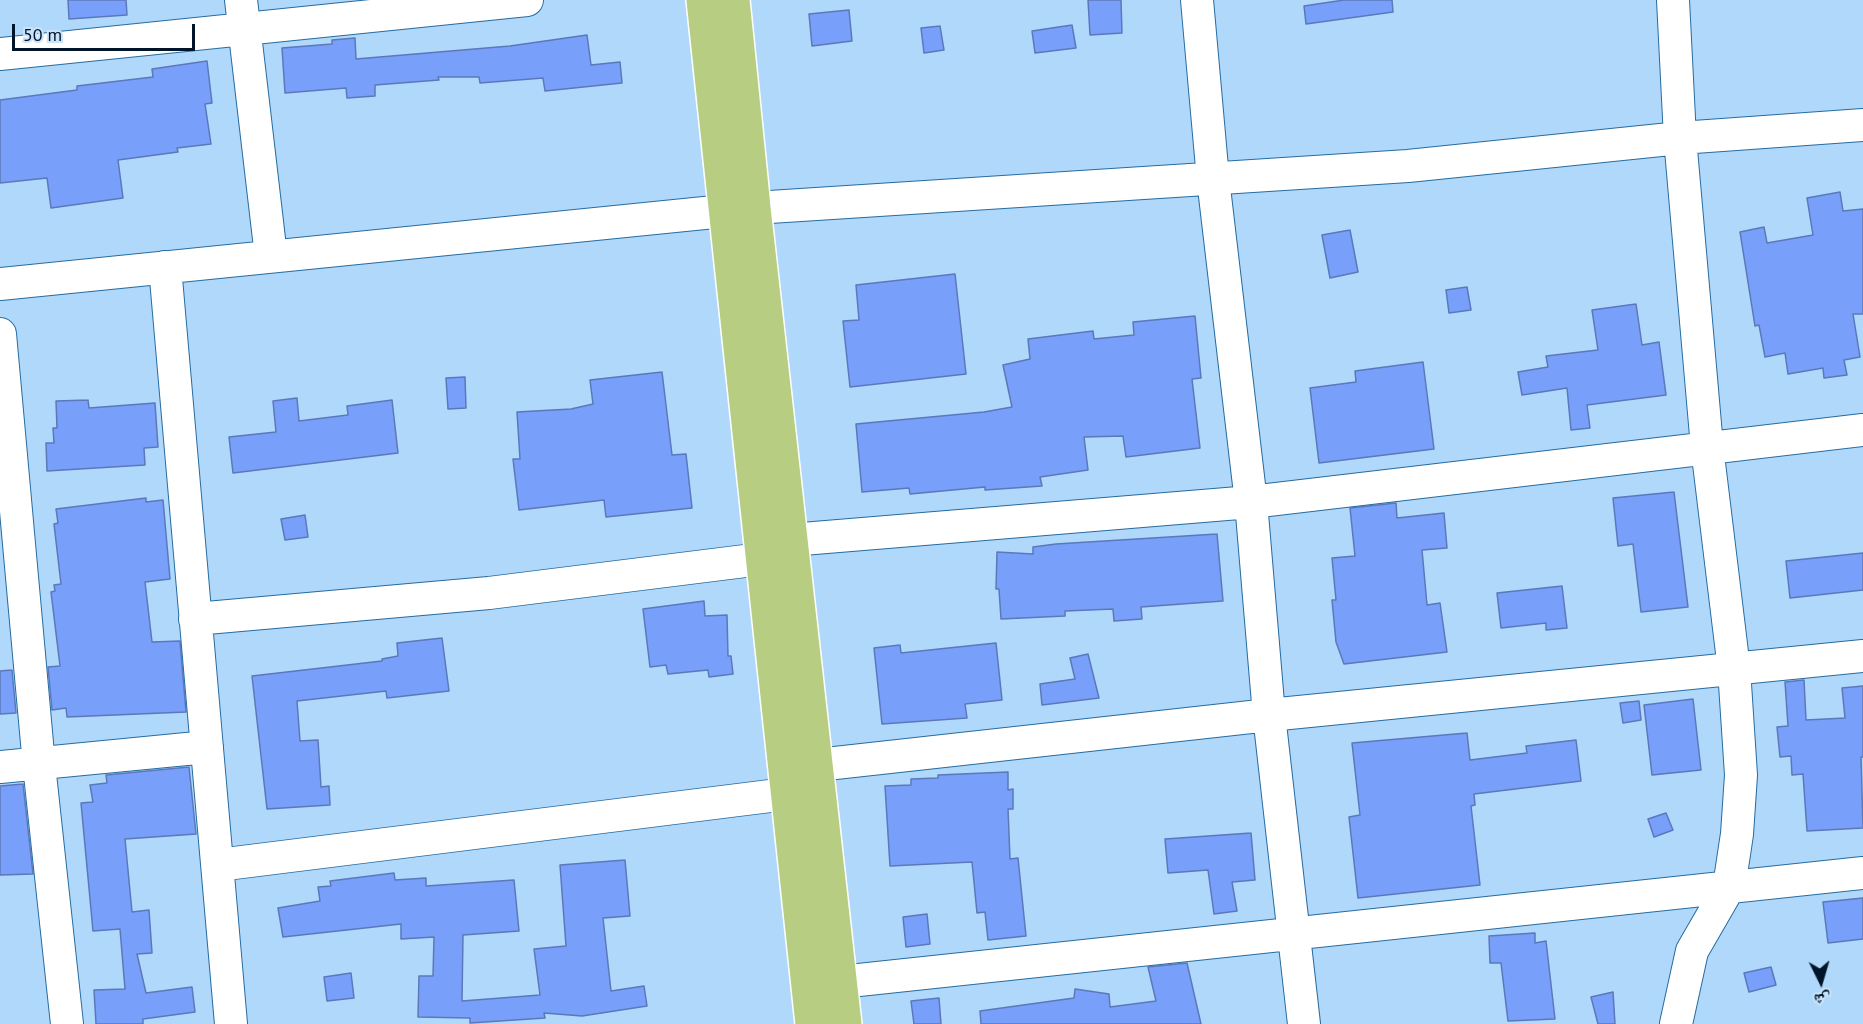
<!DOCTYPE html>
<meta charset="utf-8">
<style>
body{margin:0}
#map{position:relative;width:1863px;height:1024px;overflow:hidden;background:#afd8fb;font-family:"PT Sans","Noto Naskh Arabic",sans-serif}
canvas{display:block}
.north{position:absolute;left:1791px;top:952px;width:60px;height:60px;-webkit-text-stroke:4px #c8e3fb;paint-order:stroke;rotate:175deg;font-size:16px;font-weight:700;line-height:24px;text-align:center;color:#001529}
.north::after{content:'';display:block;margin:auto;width:21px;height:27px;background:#001529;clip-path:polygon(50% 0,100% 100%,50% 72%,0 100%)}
.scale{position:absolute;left:12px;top:24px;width:183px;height:27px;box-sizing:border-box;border:3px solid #001529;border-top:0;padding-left:8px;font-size:18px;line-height:21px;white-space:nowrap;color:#001529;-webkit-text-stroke:4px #c8e3fb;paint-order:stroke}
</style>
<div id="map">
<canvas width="1863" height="1024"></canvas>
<div class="north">ش</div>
<div class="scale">50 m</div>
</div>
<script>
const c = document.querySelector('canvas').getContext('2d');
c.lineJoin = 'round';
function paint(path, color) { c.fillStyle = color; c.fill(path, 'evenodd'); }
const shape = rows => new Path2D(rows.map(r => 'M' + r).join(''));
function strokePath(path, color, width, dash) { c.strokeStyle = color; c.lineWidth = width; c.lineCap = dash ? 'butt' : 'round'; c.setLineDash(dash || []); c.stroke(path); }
const building = shape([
 [68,0,126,0,127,15,69,19,68,0],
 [1088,0,1121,0,1122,33,1090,35,1088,0],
 [1344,0,1392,0,1393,12,1306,24,1304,6,1344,0],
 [849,10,852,41,812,46,809,14,849,10],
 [1072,25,1076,48,1035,53,1032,31,1072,25],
 [940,26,944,50,924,53,921,28,940,26],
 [587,35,591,65,620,62,622,83,545,91,543,78,480,83,479,77,438,77,439,80,375,85,375,96,347,98,346,88,285,93,282,48,332,44,332,40,355,38,356,59,510,46,587,35],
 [207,61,212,103,205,104,211,144,177,148,178,152,118,160,123,198,51,208,47,178,0,183,0,100,77,90,77,86,153,77,152,69,207,61],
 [1840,192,1843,211,1863,209,1863,314,1853,314,1860,357,1844,360,1847,375,1824,378,1823,368,1788,374,1785,353,1765,357,1759,325,1755,326,1740,232,1764,227,1767,243,1813,235,1807,198,1840,192],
 [1350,230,1358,272,1330,278,1322,235,1350,230],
 [955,274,966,374,850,387,843,321,859,320,856,285,955,274],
 [1467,287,1471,310,1449,313,1446,290,1467,287],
 [1636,304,1642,345,1659,342,1666,395,1587,405,1590,428,1571,430,1567,388,1522,395,1518,372,1548,367,1546,356,1598,350,1592,310,1636,304],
 [1195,316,1201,378,1192,379,1200,448,1126,457,1123,436,1084,437,1088,470,1040,477,1042,486,985,490,985,487,910,494,909,488,862,492,856,424,984,412,1012,407,1003,365,1030,359,1028,339,1093,331,1094,339,1134,335,1133,322,1195,316],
 [1423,362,1434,449,1319,463,1310,388,1356,382,1355,371,1423,362],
 [662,372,672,455,686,454,692,508,606,517,604,500,519,510,513,459,520,459,517,412,571,409,593,404,590,380,662,372],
 [465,377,466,408,448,409,446,378,465,377],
 [297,398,299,421,348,415,347,406,392,400,398,453,233,473,229,437,276,432,273,401,297,398],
 [88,400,89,408,155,403,158,447,144,448,145,465,47,471,46,443,54,443,53,428,57,428,56,401,88,400],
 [1674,492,1688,607,1641,612,1633,544,1618,546,1613,498,1674,492],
 [146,498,146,502,163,500,170,579,145,582,152,642,180,641,186,712,67,717,66,708,52,710,48,667,60,666,51,592,55,591,54,585,61,584,54,524,58,523,56,509,146,498],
 [1396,503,1397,518,1444,513,1447,548,1422,550,1427,605,1440,603,1447,652,1344,664,1336,642,1332,600,1336,600,1332,558,1355,556,1350,508,1396,503],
 [305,515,308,537,285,540,281,519,305,515],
 [1217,534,1223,601,1141,607,1142,619,1114,621,1113,609,1065,611,1065,616,1001,619,999,589,996,589,997,552,1033,554,1033,547,1056,544,1217,534],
 [1863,553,1863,590,1790,598,1786,561,1863,553],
 [1562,586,1567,628,1546,630,1546,623,1501,628,1497,593,1562,586],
 [704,601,705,616,727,615,728,656,731,656,733,674,709,677,708,670,668,674,666,665,650,667,643,609,704,601],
 [442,638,449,691,387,698,386,691,297,701,300,741,318,740,321,787,329,786,330,805,267,809,252,676,382,661,382,659,398,656,397,643,442,638],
 [996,643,1002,700,965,704,967,718,882,724,874,648,900,645,901,653,996,643],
 [1088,654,1099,698,1042,705,1040,684,1075,679,1070,658,1088,654],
 [12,670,16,713,0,714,0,671,12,670],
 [1804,680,1806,720,1845,718,1842,688,1863,686,1863,757,1861,757,1863,828,1807,831,1803,774,1792,775,1791,756,1780,757,1777,727,1788,726,1785,682,1804,680],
 [1693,699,1701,770,1652,775,1644,705,1693,699],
 [1639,701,1641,720,1623,723,1620,703,1639,701],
 [1467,733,1470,760,1527,753,1526,746,1576,740,1581,781,1474,794,1475,805,1471,806,1480,885,1358,898,1349,817,1360,815,1352,743,1467,733],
 [189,767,196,834,125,839,132,912,149,910,152,953,137,954,146,993,192,987,195,1012,143,1019,143,1024,96,1024,94,990,125,989,120,929,93,931,81,803,93,802,90,785,107,783,106,775,189,767],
 [1008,772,1008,790,1013,789,1013,809,1008,809,1010,859,1018,858,1026,936,988,940,985,912,977,913,972,862,890,866,885,786,911,785,911,779,938,778,938,775,1008,772],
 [23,784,33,874,0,875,0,786,23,784],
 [1666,813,1673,830,1654,837,1648,819,1666,813],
 [1251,833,1255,880,1232,882,1237,911,1214,914,1208,870,1168,873,1165,839,1251,833],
 [625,860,630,916,603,918,611,991,644,986,647,1006,582,1016,544,1013,545,1018,470,1023,470,1018,418,1017,419,976,433,976,434,937,401,939,401,924,283,937,278,908,320,901,318,887,331,886,330,881,394,873,395,880,426,878,426,886,514,880,519,931,463,935,462,1001,540,995,534,949,566,946,560,865,625,860],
 [1863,898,1863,939,1828,943,1823,902,1863,898],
 [927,914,930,944,906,947,903,917,927,914],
 [1535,933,1535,943,1546,941,1555,1019,1508,1021,1501,963,1490,963,1489,936,1535,933],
 [1187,963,1201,1024,981,1024,980,1011,1074,998,1075,989,1109,994,1110,1007,1156,1001,1148,967,1187,963],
 [1771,967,1776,985,1749,992,1744,973,1771,967],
 [351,973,354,998,327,1001,324,977,351,973],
 [1613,992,1615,1024,1598,1024,1591,997,1613,992],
 [939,998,941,1024,914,1024,911,1001,939,998]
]);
paint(building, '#78a0fb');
strokePath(building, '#5b78ba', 1.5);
const minor = shape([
 [241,0,271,256],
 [1197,0,1213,179,1251,502,1269,715,1304,1024],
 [1673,0,1680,138,1707,447,1734,669,1741,775,1737,834,1729,887,1692,951,1676,1024],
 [0,54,527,0],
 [165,267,231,1024],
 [0,284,754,208,1408,166,1680,138,1863,125],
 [0,334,39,765,67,1024],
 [790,540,1251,502,1863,430],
 [195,619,489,593,761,559],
 [817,765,1269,715,1863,656],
 [0,767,207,747],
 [218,865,786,794],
 [840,982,1863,873]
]);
const major = shape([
 [703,0,812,1024],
 [733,0,754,208,845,1024]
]);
strokePath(minor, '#266ca0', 34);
strokePath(major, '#fff', 36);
strokePath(minor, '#fff', 32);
strokePath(major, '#b7ce82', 33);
</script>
